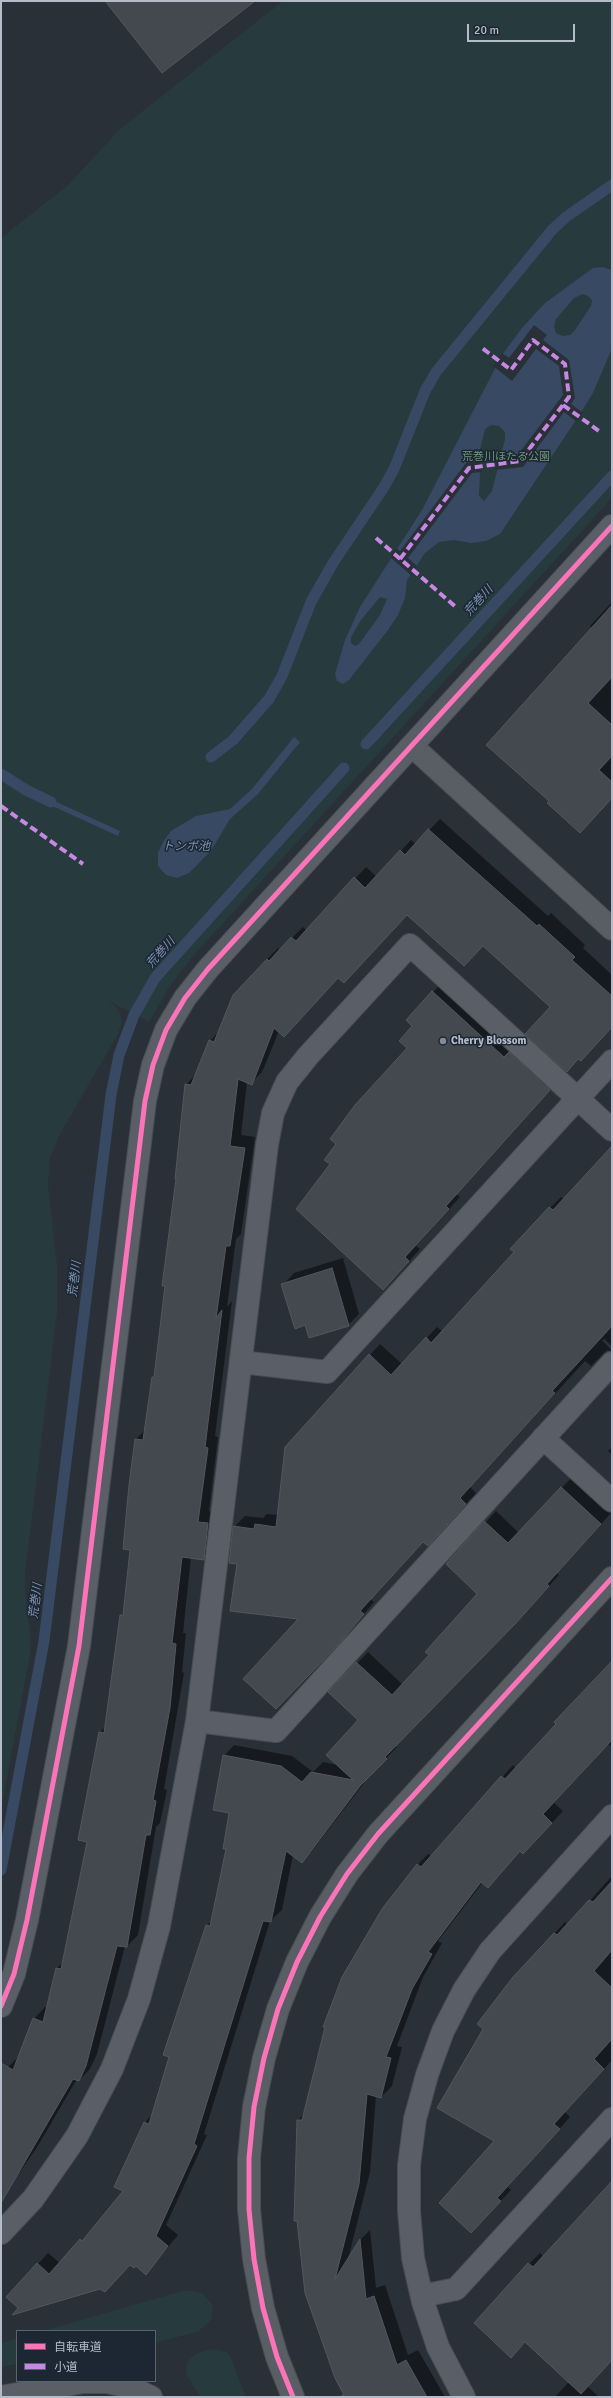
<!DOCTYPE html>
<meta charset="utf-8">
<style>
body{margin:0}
#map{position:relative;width:613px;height:2398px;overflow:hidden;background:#2a3038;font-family:Signika,"Noto Sans JP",sans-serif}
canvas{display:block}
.frame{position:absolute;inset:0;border:2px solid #b4bcc9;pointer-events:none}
.legend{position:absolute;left:16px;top:2330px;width:140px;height:52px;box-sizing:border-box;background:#1d2633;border:1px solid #59626f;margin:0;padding:5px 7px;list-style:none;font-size:12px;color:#b4bcc9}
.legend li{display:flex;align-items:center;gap:8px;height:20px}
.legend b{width:20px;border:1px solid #59626f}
.scale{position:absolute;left:467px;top:24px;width:108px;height:18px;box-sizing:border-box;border:2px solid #b4bcc9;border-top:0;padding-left:5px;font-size:12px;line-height:14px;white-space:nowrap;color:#b4bcc9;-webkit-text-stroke:3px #1d2633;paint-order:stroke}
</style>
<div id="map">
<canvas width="613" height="2398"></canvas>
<div class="frame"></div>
<ul class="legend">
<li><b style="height:5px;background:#fb73b8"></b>自転車道</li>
<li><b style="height:5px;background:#c787e3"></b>小道</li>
</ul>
<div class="scale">20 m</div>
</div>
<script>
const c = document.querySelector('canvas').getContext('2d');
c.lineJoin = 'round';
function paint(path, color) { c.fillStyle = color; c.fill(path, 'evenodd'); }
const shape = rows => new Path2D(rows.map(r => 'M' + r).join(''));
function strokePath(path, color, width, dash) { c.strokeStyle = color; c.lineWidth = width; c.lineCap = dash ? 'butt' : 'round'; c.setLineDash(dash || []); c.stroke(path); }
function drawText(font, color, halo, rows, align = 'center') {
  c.font = font + ' Signika,"Noto Sans JP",sans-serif'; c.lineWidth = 3; c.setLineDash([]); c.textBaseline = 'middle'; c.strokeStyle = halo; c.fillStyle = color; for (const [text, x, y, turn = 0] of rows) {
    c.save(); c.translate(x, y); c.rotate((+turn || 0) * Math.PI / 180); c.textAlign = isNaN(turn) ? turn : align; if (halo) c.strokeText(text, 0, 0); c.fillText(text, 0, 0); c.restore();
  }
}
paint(shape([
 [283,1,612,1,612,498,193,956,169,987,149,1022,109,1001,119,1010,122,1022,118,1034,60,1134,50,1158,48,1185,57,1265,57,1313,25,1573,26,1605,31,1639,30,1655,1,1809,1,238,67,186,120,129],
 [186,2290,202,2293,213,2305,211,2320,199,2331,155,2343,155,2331,43,2331],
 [17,2339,17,2364,1,2367,1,2343],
 [213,2349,227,2352,231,2358,246,2397,201,2397,187,2376,186,2367,190,2359,198,2353]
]), '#273a3e');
paint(shape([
 [603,267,612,270,612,348,593,393,580,414,500,534,486,541,471,543,454,540,439,542,425,553,407,580,405,598,398,615,388,630,349,680,343,684,337,681,335,674,345,640,360,607,422,510,502,355,522,328,545,303,593,268],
 [583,294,588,296,592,300,591,306,575,330,570,335,563,336,556,333,554,326,556,319,574,298],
 [491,425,499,426,505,432,505,439,492,491,484,501,479,496,480,472,477,462,485,429],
 [380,597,387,599,380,615,359,644,355,646,351,643,351,637,361,620],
 [294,737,300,742,258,794,230,819,212,849,201,861,189,873,177,878,166,875,158,866,158,853,163,842,171,831,196,816,230,809,252,789],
 [39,794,120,831,118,836,37,799]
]), '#384963');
paint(shape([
 [534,325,547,335,543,340,569,360,575,398,571,404,583,413,577,422,564,412,523,467,495,470,498,459,517,456,563,395,559,366,536,349,512,381,493,366,502,353,509,358],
 [479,461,482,472,472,473,408,558,417,566,412,576,390,557,396,548,400,551,466,463]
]), '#2a3038');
paint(shape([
 [612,602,612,798,550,801,535,690,592,628,590,626],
 [440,819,548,916,551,913,585,945,583,948,612,975,612,1027,552,1007,483,945,407,914,279,1031,262,1072,251,1083,247,1082,241,1135,255,1137,241,1234,236,1239,227,1307,232,1301,215,1436,218,1437,209,1511,219,1512,215,1548,204,1559,191,1557,183,1633,186,1633,182,1672,184,1673,164,1789,167,1790,160,1823,156,1827,138,1935,127,1946,125,1946,97,2054,90,2069,79,2080,77,2079,36,2149,19,2173,8,2184,1,2179,1,2078,8,2067,19,2056,34,2019,45,2007,47,2008,57,1968,63,1962,88,1841,79,1839,100,1732,106,1726,121,1615,124,1612,131,1549,136,1439,146,1429,152,1377,155,1374,178,1178,186,1085,197,1073,210,1041,220,1030,234,995,267,959,278,948,280,950,303,927,307,931,366,867,377,877,411,840,416,844],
 [444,981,560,1078,456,1194,460,1197,416,1246,420,1249,395,1277,331,1164,408,1048,414,1026,433,992],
 [612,1148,612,1346,604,1339,602,1340,612,1351,607,1350,591,1366,585,1361,470,1487,476,1493,439,1534,424,1541,370,1599,374,1602,349,1632,287,1697,300,1618,238,1563,234,1527,245,1516,263,1518,267,1514,278,1515,286,1448,370,1355,380,1344,402,1364,437,1327,443,1332,515,1252,512,1249,550,1208,561,1197,564,1199],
 [343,1258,359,1314,348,1325,306,1324,283,1285,294,1273],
 [612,1447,612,1455,608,1451],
 [572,1477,611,1513,557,1573,559,1575,528,1609,395,1746,397,1747,371,1774,312,1851,301,1862,293,1855,282,1910,270,1921,204,2134,207,2135,166,2225,178,2235,146,2273,136,2265,130,2264,101,2287,22,2305,17,2287,48,2253,60,2263,92,2230,124,2190,145,2122,152,2115,171,2056,164,2054,207,1925,212,1921,227,1848,231,1812,224,1756,234,1745,292,1756,313,1772,323,1762,338,1765,360,1720,330,1692,368,1652,403,1685,430,1655,479,1594,447,1564,496,1511,519,1533],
 [612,1662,612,1747,608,1744,554,1803,563,1811,534,1842,521,1850,488,1887,483,1882,438,1941,442,1943,423,1977,397,2046,402,2047,392,2086,381,2097,376,2096,370,2172,348,2259,360,2240,370,2230,376,2288,385,2285,408,2355,418,2350,445,2397,346,2397,298,2120,305,2113,417,1865,428,1854,432,1856,513,1765,516,1769],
 [612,1876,612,2060,565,2112,570,2117,508,2187,511,2190,482,2221,496,2141,513,1978,565,1922,568,1925],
 [612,2184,612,2359,587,2386,599,2397,555,2397,569,2382,526,2342,511,2356,475,2323,529,2264,540,2253,544,2257]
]), '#0007');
strokePath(shape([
 [366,744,612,476],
 [211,757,233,740,269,699,282,676,311,602,333,563,384,487,394,469,425,391,436,372,552,230,566,217,612,185],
 [1,774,26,790,51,802],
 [1,1870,44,1641,111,1095,119,1055,134,1015,155,978,344,768]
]), '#384963', 11);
const building = shape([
 [105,1,255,1,162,73,105,1],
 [612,605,612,677,588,703,612,725,612,756,599,770,612,782,612,798,580,833,547,803,549,801,486,745,612,605],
 [428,829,537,926,539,924,575,957,572,960,612,996,612,1027,581,1061,578,1059,567,1072,525,1034,550,1007,483,946,464,966,407,915,344,983,338,978,284,1037,274,1028,252,1085,238,1079,230,1146,245,1148,230,1246,226,1246,216,1318,222,1310,205,1447,208,1448,198,1522,208,1523,204,1560,182,1557,172,1643,176,1644,170,1708,153,1800,156,1801,150,1835,146,1835,127,1947,117,1946,86,2066,79,2081,73,2079,1,2203,1,2063,13,2070,33,2018,43,2022,56,1968,61,1969,87,1842,78,1840,99,1732,104,1733,120,1615,123,1615,130,1550,123,1549,129,1485,135,1439,143,1440,152,1377,154,1377,165,1286,162,1286,176,1179,175,1179,185,1084,191,1085,209,1040,214,1042,233,995,267,959,269,961,291,937,296,941,354,877,365,888,400,850,405,855,428,829],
 [432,991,504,1057,509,1052,550,1090,446,1206,449,1209,405,1257,409,1261,383,1290,296,1209,330,1164,324,1160,336,1144,330,1139,355,1105,407,1048,399,1041,412,1026,406,1020,432,991],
 [612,1146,612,1326,552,1391,555,1393,460,1498,466,1504,428,1546,423,1542,360,1611,364,1614,338,1645,276,1709,243,1679,298,1619,230,1611,237,1564,229,1563,233,1526,254,1529,255,1524,276,1527,285,1447,369,1354,391,1375,426,1337,431,1343,514,1252,510,1249,549,1207,553,1210,612,1146],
 [332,1268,349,1326,309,1338,305,1325,295,1329,281,1284,332,1268],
 [561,1487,601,1524,547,1584,549,1586,517,1622,385,1757,387,1759,360,1786,302,1863,286,1851,271,1922,263,1921,194,2144,197,2146,156,2236,168,2246,146,2275,136,2266,134,2268,130,2265,105,2292,100,2289,12,2315,18,2308,6,2297,37,2263,49,2274,80,2239,82,2241,123,2191,114,2187,144,2122,149,2124,169,2057,163,2055,206,1925,210,1926,226,1849,223,1849,229,1813,213,1810,223,1755,281,1766,302,1782,311,1772,353,1780,326,1755,358,1720,328,1692,356,1662,392,1695,429,1655,425,1652,477,1594,446,1564,484,1521,508,1543,561,1487],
 [612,1661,612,1740,543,1814,552,1823,523,1854,520,1851,488,1888,481,1882,428,1952,432,1954,412,1989,386,2057,391,2058,381,2098,367,2094,359,2184,335,2279,360,2239,366,2299,374,2296,397,2365,406,2360,427,2397,339,2397,344,2395,335,2378,305,2293,297,2221,294,2221,297,2120,302,2120,325,2027,323,2027,342,1977,382,1909,417,1864,421,1867,501,1776,505,1779,556,1724,554,1722,612,1661],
 [612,1881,612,1950,594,1971,612,1988,612,2039,594,2059,604,2069,554,2124,560,2129,497,2198,501,2201,471,2233,439,2203,494,2141,437,2108,483,2029,477,2024,513,1977,554,1933,557,1935,589,1900,593,1902,612,1881],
 [612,2181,612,2360,581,2394,525,2342,511,2358,474,2323,528,2263,533,2267,612,2181]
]);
paint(building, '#444950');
strokePath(building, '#52575f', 1);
const street = shape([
 [241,1362,327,1372,612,1061],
 [543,1438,612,1501],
 [197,1721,276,1731,612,1363],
 [1,2006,14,1974,27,1920,79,1646,145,1101,153,1065,166,1030,185,998,208,969,612,526],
 [1,2233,33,2199,77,2136,112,2069,139,1999,159,1926,197,1721,267,1145,273,1113,287,1082,308,1056,410,945,612,1130],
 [422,2296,456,2289,612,2119],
 [1,2397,83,2382,107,2382,130,2387,151,2397],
 [464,2397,438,2347,423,2302,413,2258,409,2211,409,2165,415,2119,427,2075,443,2031,464,1990,490,1951,612,1816]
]);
const secondary = shape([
 [412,746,612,929],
 [293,2397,277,2357,263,2308,254,2259,249,2209,249,2158,254,2107,264,2058,278,2009,297,1962,320,1917,347,1874,378,1834,612,1578]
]);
strokePath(street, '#484c53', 24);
strokePath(secondary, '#484c53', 24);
strokePath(street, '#5a5e66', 22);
strokePath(secondary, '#595d64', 22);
strokePath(shape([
 [563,405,599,431],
 [376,538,457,608],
 [400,559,469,468,520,461,569,397,565,364,533,340,511,370,482,348],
 [1,806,83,864]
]), '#c787e3', 4, [8, 4]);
strokePath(shape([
 [1,2006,14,1974,27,1920,79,1646,145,1101,153,1065,166,1030,185,998,208,969,612,526],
 [293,2397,277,2357,263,2308,254,2259,249,2209,249,2158,254,2107,264,2058,278,2009,297,1962,320,1917,347,1874,378,1834,612,1578]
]), '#fb73b8', 5);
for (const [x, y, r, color] of [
 [443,1041,4,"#848b96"]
]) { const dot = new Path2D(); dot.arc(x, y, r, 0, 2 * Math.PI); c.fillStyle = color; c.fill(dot); strokePath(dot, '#1d2633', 1.5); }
drawText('11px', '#6b9a76', '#1d2633', [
 ["荒巻川ほたる公園",506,457]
]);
drawText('bold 11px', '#b4bcc9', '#1d2633', [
 ["Cherry Blossom",451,1041]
], 'left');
drawText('italic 12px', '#7c92b1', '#1d2633', [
 ["荒巻川",479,601,-48],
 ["トンボ池",186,847],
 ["荒巻川",161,953,-48],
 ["荒巻川",75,1279,-83],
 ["荒巻川",36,1601,-83]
]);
</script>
